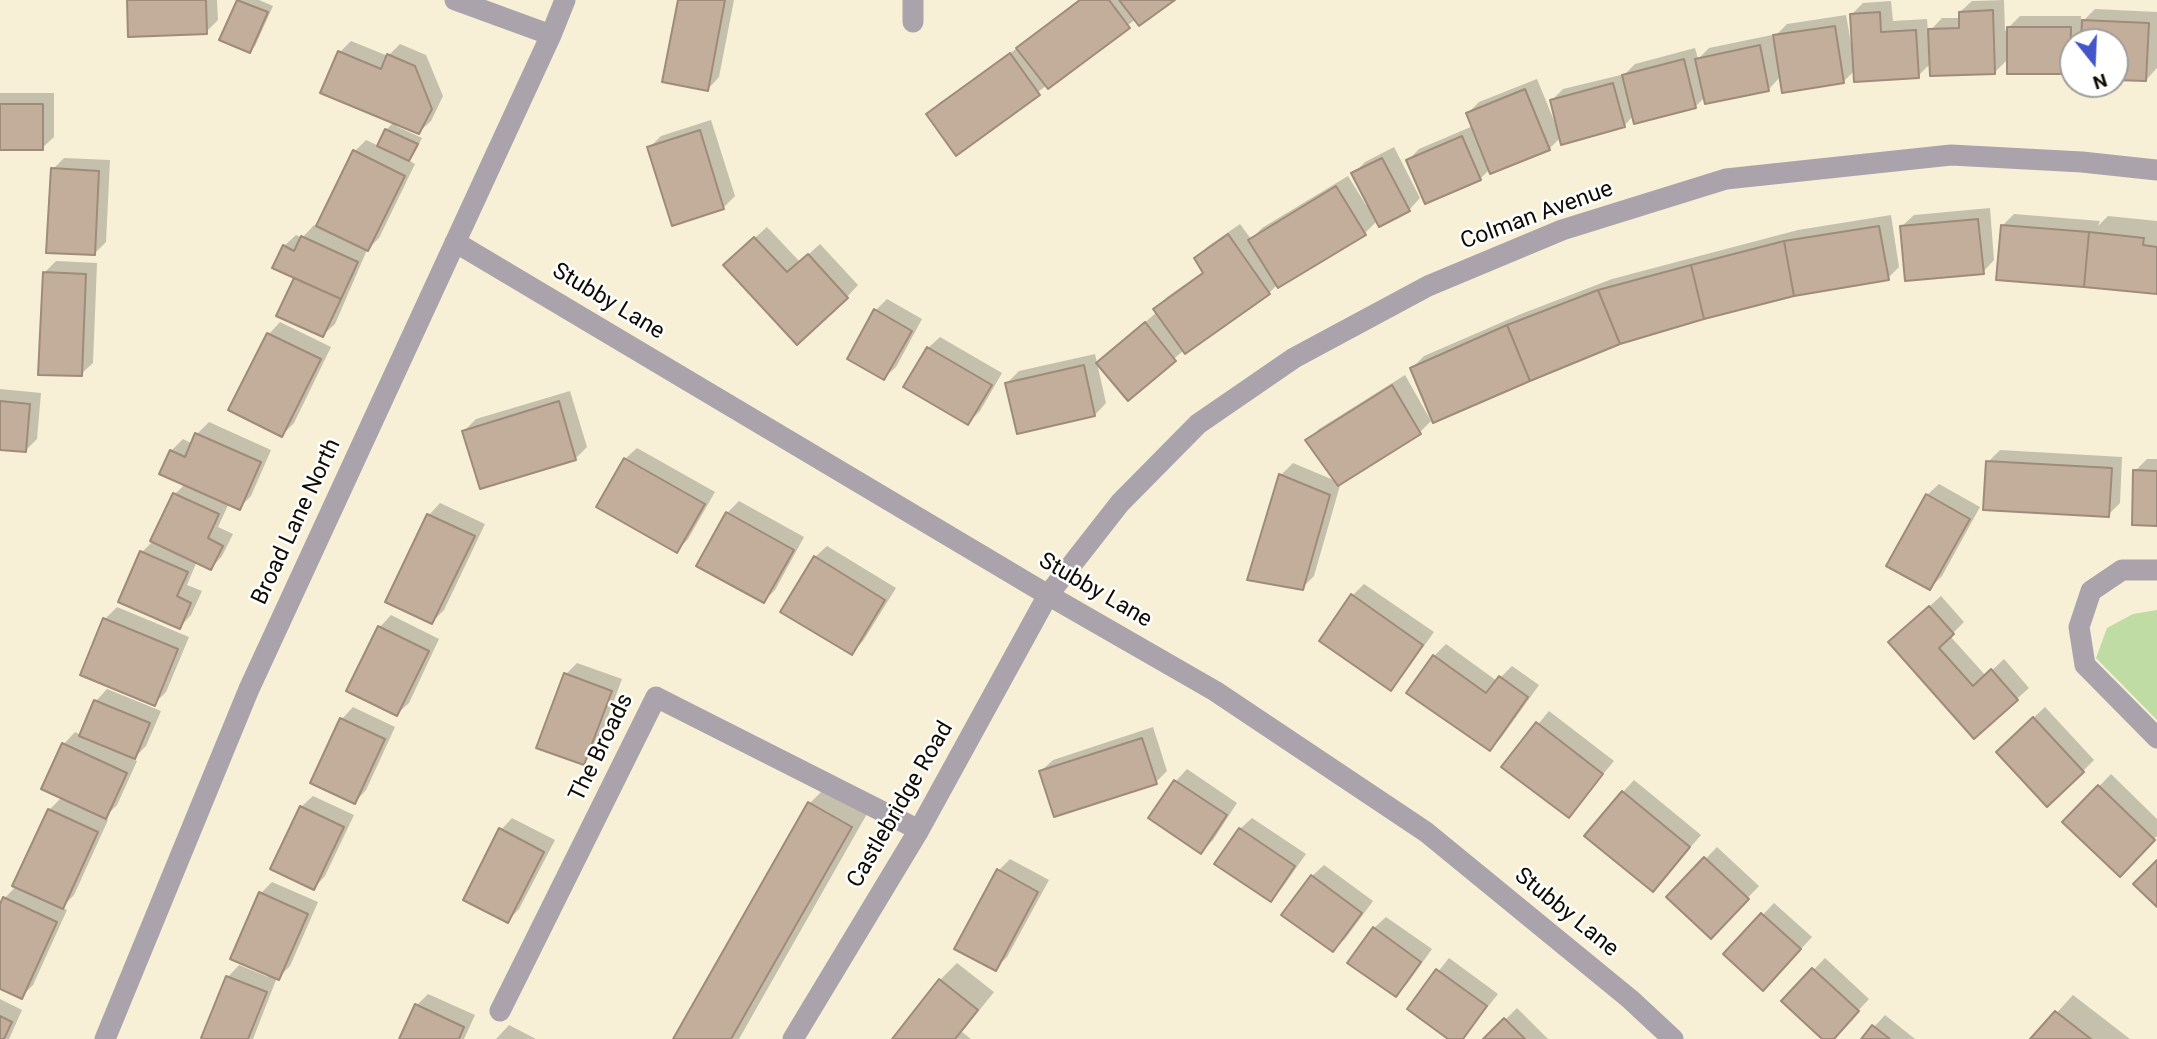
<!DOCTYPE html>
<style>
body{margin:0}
#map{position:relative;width:2157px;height:1039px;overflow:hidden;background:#f7f0d6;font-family:Roboto,sans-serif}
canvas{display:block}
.north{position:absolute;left:2059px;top:28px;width:70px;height:70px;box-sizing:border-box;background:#fff;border:2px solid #9f9e9b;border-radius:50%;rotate:162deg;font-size:19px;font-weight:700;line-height:28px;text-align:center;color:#0f0c05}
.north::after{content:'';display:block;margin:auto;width:24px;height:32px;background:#4355c9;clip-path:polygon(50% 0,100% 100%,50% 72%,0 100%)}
</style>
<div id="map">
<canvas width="2157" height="1039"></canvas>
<div class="north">N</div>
</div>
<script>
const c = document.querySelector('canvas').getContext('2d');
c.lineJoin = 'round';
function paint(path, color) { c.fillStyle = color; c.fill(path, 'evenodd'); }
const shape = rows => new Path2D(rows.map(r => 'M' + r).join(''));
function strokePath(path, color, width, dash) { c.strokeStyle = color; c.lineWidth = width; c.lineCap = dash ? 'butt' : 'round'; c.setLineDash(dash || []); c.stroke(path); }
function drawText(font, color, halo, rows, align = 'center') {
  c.font = font + ' Roboto,sans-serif'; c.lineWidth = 5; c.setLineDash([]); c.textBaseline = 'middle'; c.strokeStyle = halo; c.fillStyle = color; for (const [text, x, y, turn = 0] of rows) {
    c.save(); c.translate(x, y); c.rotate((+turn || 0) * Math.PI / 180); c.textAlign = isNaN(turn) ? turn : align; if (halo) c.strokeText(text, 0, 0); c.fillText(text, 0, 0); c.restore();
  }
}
paint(shape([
 [2157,610,2157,720,2096,658,2107,628,2133,614]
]), '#bedca3');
paint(shape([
 [129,0,217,0,218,20,206,32],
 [239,0,259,0,273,6,255,46,249,51,222,39],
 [680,0,734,0,719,77,708,89],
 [1078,0,1173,0,1136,19,956,153,928,115,939,103,1023,44],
 [2004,0,2005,31,2020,16,2081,16,2081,23,2095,9,2157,12,2157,68,2146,80,2115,78,2115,42,2073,42,2073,69,2070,73,2008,59,1994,73,1931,63,1918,76,1855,70,1843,82,1781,76,1769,89,1705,97,1695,107,1633,116,1624,126,1561,137,1549,149,1490,169,1480,179,1408,160,1419,149,1473,126,1468,113,1479,102,1537,79,1555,123,1557,122,1551,101,1563,89,1625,74,1635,64,1695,48,1698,59,1709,48,1772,35,1772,39,1787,24,1846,15,1851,43,1853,42,1851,15,1863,3,1891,1,1893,21,1927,19,1928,33,1942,18,1961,18,1960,12,1972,1],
 [351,41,388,56,400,44,426,55,443,96,431,121,419,132,397,123,396,126,422,138,414,154,408,160,415,164,379,238,367,250,335,324,323,335,278,315,296,277,284,246,296,235,302,238,314,225,318,227,355,151,366,140,379,146,386,130,394,122,340,52],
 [0,93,54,93,54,137,42,148,0,149],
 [711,120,735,196,723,208,649,148,661,136],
 [1394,147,1420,198,1409,210,1377,221,1365,233,1278,284,1269,293,1184,350,1128,399,1110,352,1157,312,1155,309,1167,297,1204,271,1196,258,1207,247,1240,224,1251,239,1262,228,1348,176,1366,205,1369,204,1353,174,1365,162],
 [64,158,110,160,106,242,94,254,53,169],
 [1990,208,1994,260,1983,272,1902,226,1914,215],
 [2014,214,2100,221,2098,226,2108,216,2157,221,2157,292,2002,226],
 [1891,215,1899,267,1888,278,1412,368,1424,356,1521,314,1612,279,1798,230],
 [767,227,800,262,820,244,858,285,847,297,737,254],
 [56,261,97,263,93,363,81,374,44,273],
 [887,299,922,319,896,367,884,378,876,310],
 [280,322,331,347,294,423,282,435,230,409,269,334],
 [940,337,1002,373,980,411,968,423,928,348],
 [1095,354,1106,403,1095,415,1007,383,1019,371],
 [1405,375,1431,421,1420,432,1341,482,1314,576,1302,588,1249,578,1281,475,1293,463,1336,481,1308,440,1319,429],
 [0,389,41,393,37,439,25,451,0,448],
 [570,391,587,447,575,459,464,431,476,419],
 [209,422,271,450,251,496,239,508,229,503,218,527,233,534,222,556,211,568,197,561,187,585,202,591,191,615,180,627,142,552,153,541,175,494,185,484,171,451,183,439,193,444,197,434],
 [637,448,715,492,688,539,677,551,625,459],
 [2000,450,2122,457,2120,503,2108,515,1988,462],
 [2147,459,2157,459,2157,524,2135,471],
 [1939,484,1980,507,1942,576,1930,588,1927,495],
 [739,501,804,537,775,590,764,601,727,513],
 [440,503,485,524,444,610,432,622,387,601,429,515],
 [827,546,896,588,863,641,852,653,815,557],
 [1364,584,1434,632,1402,677,1390,689,1353,595],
 [1941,596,1964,622,1950,636,1986,676,2004,659,2029,688,1974,737,1902,631],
 [117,607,189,637,166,692,154,704,105,619],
 [391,615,439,639,409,703,397,714,348,691,380,627],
 [1446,644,1497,681,1512,666,1539,685,1501,738,1490,749,1434,656],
 [577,663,622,679,595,751,584,763,566,674],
 [107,689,161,711,146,746,133,759,137,761,117,805,104,818,108,820,74,895,62,907,67,910,33,985,21,997,0,987,0,908,5,898,16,886,49,810,62,797,64,744,75,732,81,735,96,701],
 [353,707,395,727,366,790,355,802,342,719],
 [2045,707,2094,760,2083,771,2010,740],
 [1549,711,1614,761,1569,815,1504,766],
 [1153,727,1167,771,1156,782,1041,771,1053,760],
 [1187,769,1237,803,1213,840,1201,852,1150,818,1176,781],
 [2111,774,2157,819,2157,836,2120,874,2065,822],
 [1634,780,1701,835,1664,878,1623,792],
 [831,782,872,805,739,1039,675,1039,810,803],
 [313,796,354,815,325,876,314,888,301,807],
 [512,818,555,840,519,909,508,921,501,830],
 [1252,818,1306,854,1282,888,1270,900,1240,829],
 [1717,847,1759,886,1711,936,1669,897],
 [1010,859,1049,880,1007,957,995,969,998,871],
 [1324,865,1373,901,1345,939,1333,950,1312,876],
 [272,882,318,902,290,966,276,980,253,1039,206,1039,228,977,239,965,268,977,261,893],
 [1774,903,1812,937,1775,977,1726,954],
 [1386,917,1432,949,1407,984,1396,995,1374,928],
 [1449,958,1498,994,1462,1039,1451,1039,1409,1008],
 [1825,958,1869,999,1832,1039,1825,1039,1784,1001],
 [957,963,994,992,962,1032,971,1039,894,1039,940,980],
 [428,994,475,1015,464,1039,401,1039,417,1005],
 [2073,995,2130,1039,2033,1039],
 [0,999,22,1010,9,1039,0,1039],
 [1517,1008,1548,1039,1486,1039],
 [1885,1015,1915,1039,1863,1039],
 [509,1025,536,1039,496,1039]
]), '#0003');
const building = shape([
 [127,0,206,0,207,34,128,37,127,0],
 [237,0,268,12,250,53,219,40,237,0],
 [678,0,725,0,708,91,662,82,678,0],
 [1080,0,1109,0,1130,28,1048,89,1016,48,1080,0],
 [1119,0,1175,0,1139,26,1119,0],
 [1993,10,1995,74,1930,76,1928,29,1959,28,1959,12,1993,10],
 [1880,12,1881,32,1916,30,1919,78,1854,82,1850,14,1880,12],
 [2082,20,2149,23,2146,81,2115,80,2115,42,2081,42,2082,20],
 [1835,26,1844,83,1782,93,1773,35,1835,26],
 [2007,27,2071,27,2070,74,2007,74,2007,27],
 [1760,45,1769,91,1705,104,1695,59,1760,45],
 [338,51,381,69,387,54,415,66,432,109,419,134,320,93,338,51],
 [1010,53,1040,95,956,156,926,114,1010,53],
 [1684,59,1696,108,1634,124,1622,75,1684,59],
 [1613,83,1625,127,1561,145,1550,100,1613,83],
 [1525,89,1550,150,1490,174,1466,113,1525,89],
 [0,104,43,104,43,150,0,150,0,104],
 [385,129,418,144,409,161,377,146,385,129],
 [700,130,724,209,672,226,647,147,700,130],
 [1462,136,1481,180,1425,204,1406,160,1462,136],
 [353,150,405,176,368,251,316,226,353,150],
 [1382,158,1410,211,1379,227,1351,173,1382,158],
 [51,168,99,171,95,255,46,253,51,168],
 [1336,186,1366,235,1278,288,1248,240,1336,186],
 [1978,219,1984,274,1905,281,1900,226,1978,219],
 [2001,225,2089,232,2084,287,1996,280,2001,225],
 [1879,226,1889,280,1794,296,1784,241,1879,226],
 [2089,232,2144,238,2143,245,2157,247,2157,294,2084,287,2089,232],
 [1228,234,1270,294,1185,354,1153,309,1203,273,1194,258,1228,234],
 [301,236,358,262,341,299,272,268,283,245,294,251,301,236],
 [754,237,787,272,808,254,848,298,797,345,723,265,754,237],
 [1784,241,1794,296,1704,319,1691,265,1784,241],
 [1691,265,1704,319,1620,344,1598,290,1691,265],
 [43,272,86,274,82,376,38,375,43,272],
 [294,278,341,299,323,337,276,316,294,278],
 [1598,290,1620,344,1530,381,1507,325,1598,290],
 [874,309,912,331,884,380,847,359,874,309],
 [1145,322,1176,361,1128,401,1096,363,1145,322],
 [1507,325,1530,381,1433,423,1410,368,1507,325],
 [267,333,321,359,282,437,228,410,267,333],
 [927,347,992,385,968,425,903,387,927,347],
 [1084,365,1095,416,1017,434,1005,383,1084,365],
 [1392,385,1421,434,1338,486,1305,440,1392,385],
 [0,401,30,404,26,452,0,450,0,401],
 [559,401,576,460,480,489,462,431,559,401],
 [195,433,261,462,240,510,159,474,170,450,185,457,195,433],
 [624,458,705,504,677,553,596,507,624,458],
 [1986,461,2112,468,2109,517,1983,510,1986,461],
 [2133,470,2157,471,2157,526,2132,525,2133,470],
 [1279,474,1330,495,1303,590,1247,580,1279,474],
 [173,493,219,514,208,538,223,546,211,570,150,541,173,493],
 [1926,494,1970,519,1930,590,1886,566,1926,494],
 [726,512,794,550,764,603,696,566,726,512],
 [427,514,475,536,432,624,385,602,427,514],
 [140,551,188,572,177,596,191,603,180,629,118,602,140,551],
 [814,556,885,600,852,655,780,612,814,556],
 [1351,594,1423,645,1391,691,1319,641,1351,594],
 [1929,606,1954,634,1939,648,1973,686,1991,669,2018,700,1974,739,1888,642,1929,606],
 [103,618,178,649,155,706,80,675,103,618],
 [378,626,429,651,397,716,346,691,378,626],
 [1433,655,1486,693,1499,676,1528,697,1490,751,1406,693,1433,655],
 [564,673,612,691,584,765,536,748,564,673],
 [94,700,150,723,135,759,79,736,94,700],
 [2033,717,2084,772,2047,807,1996,752,2033,717],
 [340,718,385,739,355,804,310,783,340,718],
 [1536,722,1603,774,1569,818,1501,767,1536,722],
 [1142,738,1157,784,1054,817,1039,771,1142,738],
 [62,743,127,773,106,819,41,789,62,743],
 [1174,780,1227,815,1201,854,1148,818,1174,780],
 [2098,785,2155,840,2120,877,2062,822,2098,785],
 [1622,791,1690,847,1653,892,1584,836,1622,791],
 [808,802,852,827,731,1039,673,1039,808,802],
 [300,806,344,827,314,890,270,869,300,806],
 [48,809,98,832,63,909,12,886,48,809],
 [499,828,544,852,508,923,463,900,499,828],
 [1239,828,1295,866,1271,902,1214,864,1239,828],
 [1704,857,1749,899,1711,939,1666,897,1704,857],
 [2157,860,2157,907,2133,884,2157,860],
 [997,869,1038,892,996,971,954,949,997,869],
 [1311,875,1362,913,1333,952,1281,915,1311,875],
 [259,892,308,914,279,980,230,959,259,892],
 [3,897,57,922,22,999,0,989,0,904,3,897],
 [1761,913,1801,949,1763,991,1723,954,1761,913],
 [1373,927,1421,962,1396,997,1347,963,1373,927],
 [1812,968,1859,1011,1834,1039,1822,1039,1781,1001,1812,968],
 [1436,969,1487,1006,1463,1039,1448,1039,1407,1009,1436,969],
 [226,976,267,992,248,1039,204,1039,201,1038,226,976],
 [939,979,978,1010,955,1039,892,1039,939,979],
 [415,1004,464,1027,459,1039,399,1039,415,1004],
 [2055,1011,2091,1039,2030,1039,2055,1011],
 [0,1016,12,1022,4,1039,0,1039,0,1016],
 [1504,1018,1525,1039,1483,1039,1504,1018],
 [1872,1025,1890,1039,1861,1039,1872,1025]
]);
paint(building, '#c3ae9b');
strokePath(building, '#9f8b79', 2);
strokePath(shape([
 [455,0,551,35],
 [913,22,913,0],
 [455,242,1048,595,1215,691,1426,832,1630,999,1673,1039],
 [2157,570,2122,570,2091,591,2079,627,2085,665,2157,738],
 [500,1011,656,697,919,830],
 [105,1039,249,689,551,35,565,0],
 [793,1039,919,830,1048,595,1120,503,1198,424,1294,358,1428,286,1562,230,1726,179,1951,155,2082,162,2157,170]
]), '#aba3ac', 21);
drawText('23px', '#0f0c05', '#fff', [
 ["Colman Avenue",1537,216,-20],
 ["Stubby Lane",608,302,31],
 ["Broad Lane North",297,522,-65],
 ["Stubby Lane",1095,591,30],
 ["The Broads",602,748,-64],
 ["Castlebridge Road",901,805,-60],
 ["Stubby Lane",1566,913,39]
]);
</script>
